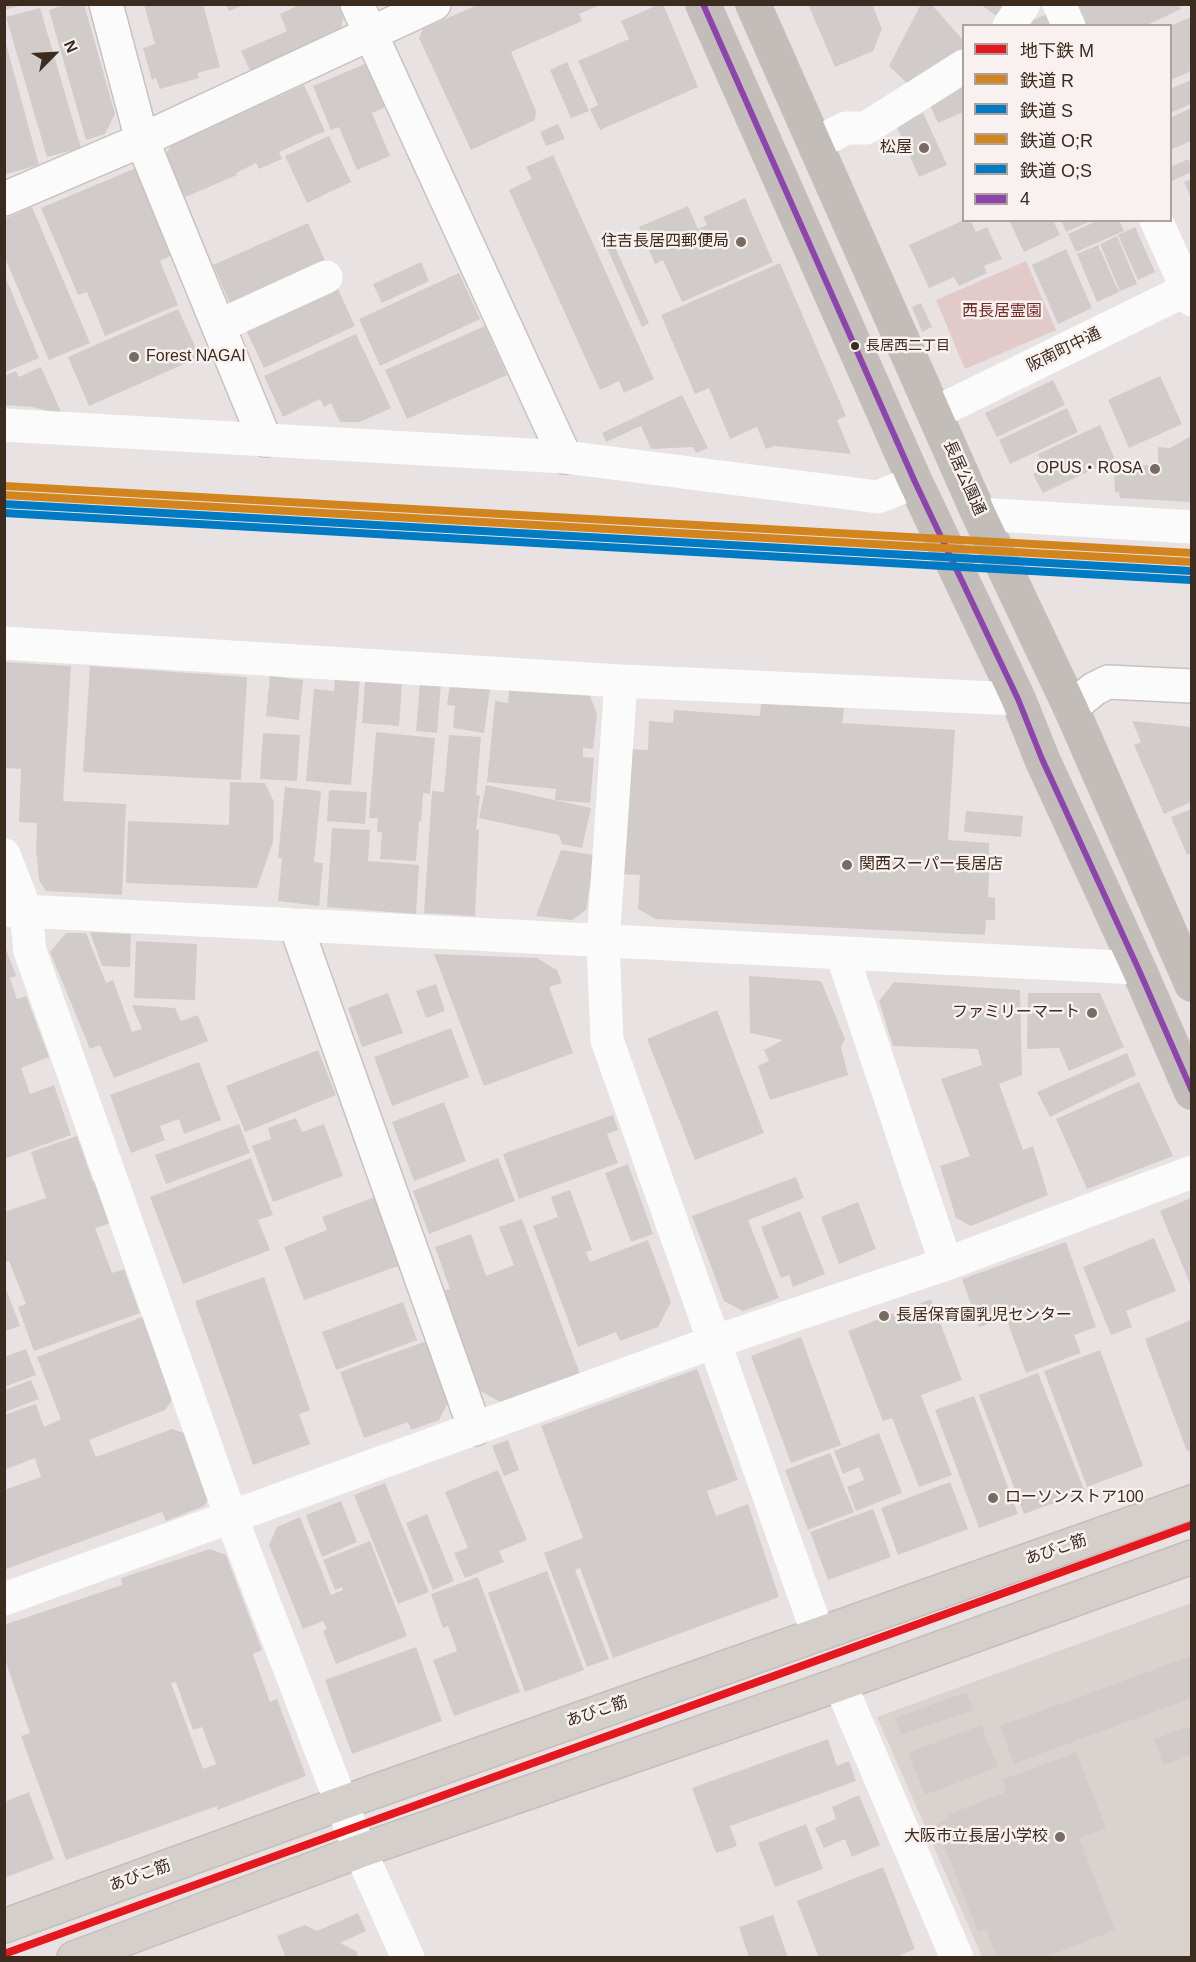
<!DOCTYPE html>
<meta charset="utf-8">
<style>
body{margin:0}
#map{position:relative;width:1196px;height:1962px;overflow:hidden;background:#e8e3e2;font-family:Helvetica,"Noto Sans JP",sans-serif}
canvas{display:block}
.frame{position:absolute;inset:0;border:6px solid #3c2b1f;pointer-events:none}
.legend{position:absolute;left:962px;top:24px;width:210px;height:198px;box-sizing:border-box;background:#f8f1ef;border:2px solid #ada29c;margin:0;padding:8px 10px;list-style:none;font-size:18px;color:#3c2b1f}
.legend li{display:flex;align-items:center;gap:12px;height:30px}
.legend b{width:30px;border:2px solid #ada29c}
.north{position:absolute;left:24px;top:24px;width:60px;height:60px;-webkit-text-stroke:4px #f8f1ef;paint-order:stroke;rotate:66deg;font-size:16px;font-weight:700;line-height:24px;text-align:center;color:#3c2b1f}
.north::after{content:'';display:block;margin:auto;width:21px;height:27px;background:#3c2b1f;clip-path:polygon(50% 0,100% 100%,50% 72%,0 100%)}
</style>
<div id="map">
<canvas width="1196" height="1962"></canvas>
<div class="frame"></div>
<ul class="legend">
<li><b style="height:8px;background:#e5171f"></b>地下鉄 M</li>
<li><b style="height:8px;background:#d2851f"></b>鉄道 R</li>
<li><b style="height:8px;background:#007ac2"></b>鉄道 S</li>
<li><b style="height:8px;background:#d2851f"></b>鉄道 O;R</li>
<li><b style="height:8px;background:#007ac2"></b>鉄道 O;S</li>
<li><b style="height:8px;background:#8e44ad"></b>4</li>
</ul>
<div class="north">N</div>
</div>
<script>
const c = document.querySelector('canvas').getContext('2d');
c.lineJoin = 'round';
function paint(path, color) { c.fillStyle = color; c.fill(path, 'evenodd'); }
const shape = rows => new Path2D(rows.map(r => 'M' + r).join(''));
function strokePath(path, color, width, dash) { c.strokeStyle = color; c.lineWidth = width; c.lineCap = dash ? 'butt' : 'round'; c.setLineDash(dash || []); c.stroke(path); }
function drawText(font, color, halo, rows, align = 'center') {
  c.font = font + ' Helvetica,"Noto Sans JP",sans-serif'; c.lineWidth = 5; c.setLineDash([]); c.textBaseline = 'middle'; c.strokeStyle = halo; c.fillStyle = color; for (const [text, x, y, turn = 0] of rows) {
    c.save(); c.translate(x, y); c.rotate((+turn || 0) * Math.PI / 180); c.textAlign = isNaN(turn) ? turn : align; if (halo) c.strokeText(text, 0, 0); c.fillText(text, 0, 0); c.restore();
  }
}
paint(shape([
 [1191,1603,1191,1957,982,1957,877,1717]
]), '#dad2cf');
paint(shape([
 [1026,261,1056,330,965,369,936,300]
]), '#e2cacb');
paint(shape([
 [4,4,23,4,23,5,4,10],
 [67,4,84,4,115,114,105,134,86,140,49,10],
 [144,4,203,4,220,67,197,73,199,78,160,89,156,78,152,80,143,48,155,44],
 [301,4,339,4,344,16,339,34,251,73,241,51,287,31,280,14],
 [479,4,600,5,579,14,582,21,511,52,536,111,535,120,471,150,419,38,423,29],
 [660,4,663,4,698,87,600,130,590,109,598,105,578,61,629,39,621,21],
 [808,4,872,4,882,29,873,51,835,67],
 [921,4,931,4,963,40,963,49,909,85,889,66],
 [980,4,1008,4,999,18],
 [1069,4,1178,4,1181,9,1145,26,1079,26],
 [226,5,244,5,229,11],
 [40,8,81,148,47,157,6,17],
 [1047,14,1052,26,1026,26,1027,23],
 [1191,17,1191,71,1170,80,1170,26],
 [5,40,39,165,6,174,4,170],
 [567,62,589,111,571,118,550,70],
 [367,63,385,107,372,113,390,156,357,170,339,127,331,130,313,86],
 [1191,80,1191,104,1170,113,1170,89],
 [304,85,325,131,279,152,282,159,259,169,256,163,236,173,237,175,183,198,165,156,171,145],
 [963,85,963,112,938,123,928,101],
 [1191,108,1191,141,1170,150,1170,118],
 [923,113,947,165,919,177,896,125],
 [558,124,565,139,546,146,540,132],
 [329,136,351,182,307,203,285,156],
 [553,155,654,379,624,393,619,381,600,390,509,190,532,179,526,167],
 [1189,159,1191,172,1170,182,1170,167],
 [136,168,172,255,160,261,178,305,105,336,87,292,78,295,41,208],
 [1191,179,1191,198,1184,182],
 [745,198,773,262,682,302,663,260,655,264,639,227,688,206,698,229,707,225,703,217],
 [32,207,90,343,49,360,4,256,4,219],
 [964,220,970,220,976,232,987,227,1002,259,984,266,987,273,959,286,954,277,929,288,909,245],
 [1009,220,1053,220,1060,235,1024,252],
 [1061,220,1093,220,1066,232],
 [1099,220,1119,220,1124,231,1076,252,1068,234],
 [308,223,326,263,231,306,213,265],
 [1135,227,1155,272,1138,280,1118,235],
 [1117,236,1137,284,1120,291,1100,244],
 [611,238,649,323,642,327,604,241],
 [1098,245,1119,292,1097,302,1077,254],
 [1066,249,1092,308,1058,324,1032,265],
 [421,262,429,281,382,303,373,284],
 [780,263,846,416,837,420,851,454,774,446,766,449,757,427,730,439,709,388,695,394,661,315],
 [459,273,480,319,380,366,359,319],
 [5,276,39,358,5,372],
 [337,287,355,326,264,368,245,328],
 [921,303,932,327,922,332,912,307],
 [178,309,200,357,89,406,68,357],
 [485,326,507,375,407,419,385,370],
 [356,334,391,408,360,422,340,422,331,403,324,407,320,399,283,417,264,376],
 [41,367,62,414,32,407,4,405,4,376,16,371,19,377],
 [1160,376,1182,424,1129,448,1108,400],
 [1053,380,1065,405,997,437,985,413],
 [682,395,708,448,696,453,693,447,651,449,641,426,606,442,602,433],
 [1067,408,1078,432,1010,464,999,440],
 [1100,425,1115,459,1043,493,1033,474,1043,469,1038,454],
 [1191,436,1191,502,1120,498,1119,492,1115,492,1114,473,1118,472,1119,465,1158,465,1158,447,1170,448],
 [4,662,71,666,63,801,126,804,122,895,46,891,39,880,36,848,37,823,19,822,21,769,4,768],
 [90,666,247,677,241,780,83,772],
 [270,676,303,680,299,720,266,716],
 [335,676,360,678,351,785,306,781,314,689,334,691],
 [365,681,402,684,399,726,362,723],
 [420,682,441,683,437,733,416,731],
 [450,684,490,689,484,733,453,728,455,706,447,705],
 [510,684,588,691,597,714,593,749,583,748,583,757,594,758,590,803,555,800,556,789,487,782,495,701,508,703],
 [761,703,844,708,842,723,955,730,948,840,989,843,989,859,1000,859,1000,869,989,872,988,897,995,898,995,920,986,920,985,935,656,919,638,909,640,875,617,874,624,749,648,750,649,721,673,723,674,710,760,716],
 [1132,721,1191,727,1191,802,1164,814,1134,745,1141,742],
 [376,732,435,738,430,794,423,793,421,822,419,821,416,861,380,859,382,832,377,832,378,818,369,818],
 [263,733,300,735,297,781,260,779],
 [449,735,481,737,476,795,480,796,476,830,479,829,475,916,424,913,432,791,444,792],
 [230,782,265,783,274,802,273,842,257,888,126,883,128,821,229,825],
 [486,785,591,808,582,848,562,844,559,835,479,818],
 [285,787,321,791,314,862,323,863,319,906,278,901,282,858,278,858],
 [329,790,367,792,365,824,327,821],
 [1191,809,1191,853,1187,855,1171,817],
 [966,811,1023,816,1021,837,964,832],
 [332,828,370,830,368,861,419,865,416,914,327,907],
 [561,850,595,855,586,910,572,920,536,916],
 [90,932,131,934,130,967,102,966],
 [66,933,86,933,106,983,113,980,132,1032,142,1029,132,1005,175,1008,181,1021,198,1015,208,1041,114,1078,100,1045,90,1049,50,952],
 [136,941,197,944,195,1000,134,998],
 [4,944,16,976,10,978,17,999,26,996,49,1057,21,1068,30,1094,54,1085,71,1135,4,1159],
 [434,954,537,958,557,970,562,983,549,987,573,1053,484,1086],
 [749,976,821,981,845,1039,841,1047,848,1075,770,1100,758,1066,769,1061,764,1050,783,1040,750,1033],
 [894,982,1020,990,1022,1075,999,1084,1023,1150,1033,1146,1048,1195,971,1226,956,1218,940,1166,970,1156,941,1079,982,1065,978,1049,893,1046,879,1001],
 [436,984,445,1011,426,1018,416,991],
 [388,993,403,1033,362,1047,348,1008],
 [1028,993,1100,993,1124,1047,1069,1071,1059,1048,1027,1049],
 [717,1010,764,1133,695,1160,647,1039],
 [451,1028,469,1077,392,1106,374,1057],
 [318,1050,336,1095,245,1132,226,1086],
 [1127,1053,1136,1075,1050,1117,1037,1092],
 [199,1062,221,1120,184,1134,179,1119,160,1126,165,1140,131,1153,110,1095],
 [1139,1082,1173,1156,1087,1189,1056,1119],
 [444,1102,466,1161,414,1181,392,1122],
 [613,1115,618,1130,607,1134,618,1163,519,1199,503,1154],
 [296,1118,302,1132,324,1124,343,1176,273,1202,252,1146,271,1139,268,1128],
 [239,1124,250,1153,166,1184,155,1155],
 [77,1136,93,1182,96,1180,111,1223,95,1228,112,1273,124,1269,140,1313,34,1351,18,1307,26,1304,9,1261,4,1262,4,1212,46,1198,31,1152],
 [251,1158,273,1215,258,1220,270,1250,183,1284,150,1197],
 [498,1158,515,1201,429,1234,413,1191],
 [628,1164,653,1234,631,1242,605,1173],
 [796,1177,804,1198,748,1220,779,1298,743,1311,724,1301,692,1216],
 [570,1190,592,1250,586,1252,590,1262,648,1240,671,1302,658,1327,620,1341,616,1332,578,1347,533,1226,558,1217,551,1197],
 [375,1197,401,1265,304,1300,284,1247,327,1230,322,1217],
 [1191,1198,1191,1286,1160,1211],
 [858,1202,876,1249,839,1264,821,1217],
 [800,1211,825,1274,793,1287,789,1275,781,1278,761,1227],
 [522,1219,580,1374,502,1403,479,1390,443,1291,450,1289,435,1247,471,1234,486,1276,514,1265,499,1227],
 [1154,1238,1176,1291,1126,1311,1132,1327,1111,1335,1083,1267],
 [1066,1242,1096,1327,1074,1335,1081,1353,1026,1373,1006,1318,979,1327,962,1279],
 [264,1277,310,1410,299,1414,310,1444,253,1465,195,1301],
 [5,1286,20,1326,5,1331],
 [931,1299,962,1380,921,1395,952,1475,919,1487,892,1418,883,1421,848,1331],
 [403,1302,417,1340,336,1370,322,1332],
 [145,1316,175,1396,165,1410,89,1440,96,1457,172,1429,188,1434,211,1495,204,1506,166,1521,162,1512,6,1569,4,1564,4,1490,41,1477,35,1458,4,1470,4,1415,36,1404,44,1427,61,1419,37,1357],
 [1191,1320,1191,1450,1187,1451,1145,1339],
 [801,1337,841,1445,791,1463,751,1356],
 [427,1341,449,1401,439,1420,411,1430,408,1422,364,1438,340,1372],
 [26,1349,36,1375,4,1387,4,1357],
 [1100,1350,1143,1466,1087,1487,1044,1371],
 [697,1369,738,1480,707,1491,716,1516,748,1504,779,1597,613,1658,580,1568,575,1570,609,1659,587,1667,544,1553,583,1538,541,1426],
 [1038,1373,1085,1492,1024,1514,979,1395],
 [31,1380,39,1399,5,1412,5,1390],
 [974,1396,1018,1514,979,1528,935,1410],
 [879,1433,902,1493,856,1511,847,1487,864,1480,859,1467,843,1474,834,1451],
 [508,1440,519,1470,504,1476,492,1446],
 [830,1453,854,1512,808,1530,785,1470],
 [498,1470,527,1540,499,1551,504,1562,465,1578,454,1553,468,1548,445,1492],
 [950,1482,968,1529,898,1555,881,1508],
 [385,1483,429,1592,398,1604,354,1495],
 [341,1501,357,1542,322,1557,306,1515],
 [873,1509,891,1557,828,1580,810,1532],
 [427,1514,454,1581,433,1590,406,1523],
 [300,1517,331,1595,343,1590,342,1587,335,1590,323,1560,370,1541,407,1636,336,1664,323,1631,327,1629,323,1621,303,1629,269,1545,277,1527],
 [210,1549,226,1555,262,1650,253,1654,270,1702,277,1699,306,1776,217,1810,217,1806,66,1860,21,1736,30,1733,4,1657,4,1625,122,1585,121,1578],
 [176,1682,193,1730,202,1727,216,1764,203,1769,171,1683],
 [547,1571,584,1670,525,1692,488,1593],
 [478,1577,520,1692,454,1716,433,1660,457,1651,448,1626,443,1628,431,1594],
 [416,1647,442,1721,352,1754,325,1680],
 [1191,1656,1191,1698,1014,1764,1000,1726],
 [967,1692,973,1710,901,1735,895,1718],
 [981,1725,998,1767,925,1795,908,1753],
 [1191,1726,1191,1755,1164,1765,1154,1739],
 [828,1739,837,1766,849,1761,856,1781,730,1826,737,1846,716,1853,692,1788],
 [1076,1752,1106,1828,1079,1838,1115,1930,1043,1958,997,1958,986,1929,978,1932,936,1824,949,1819,947,1815,1006,1792,1002,1780],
 [29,1792,54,1859,4,1878,4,1802],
 [859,1795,880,1845,852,1857,845,1839,824,1848,815,1828,836,1819,832,1807],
 [806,1824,823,1869,775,1887,758,1843],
 [883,1867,915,1949,894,1958,819,1958,797,1901],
 [358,1913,366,1931,340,1943,356,1951,359,1958,286,1958,277,1936,305,1925,317,1931],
 [773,1915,788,1958,749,1958,739,1927]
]), '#d1ccca');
const secondary = shape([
 [106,4,142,140,265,440],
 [357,4,565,457],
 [4,199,142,140,434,4],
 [1071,708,1094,689,1108,682,1192,686],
 [296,926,475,1429]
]);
const primary = shape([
 [4,1926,342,1803,1192,1502],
 [74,1958,360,1851,840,1684,1192,1557]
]);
const highway = shape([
 [703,4,915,482,1018,699,1042,759,1138,968,1192,1092],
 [753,4,979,514,1071,708,1192,984]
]);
strokePath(secondary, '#c8c1be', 36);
strokePath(primary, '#c5bebb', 36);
strokePath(highway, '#c5bebb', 36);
strokePath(shape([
 [1059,4,1069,26],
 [1009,26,1024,4],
 [815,144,846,128,866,128,964,66],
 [1156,220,1192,300],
 [219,326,326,277],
 [935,413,1192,287],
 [4,425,565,457,878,497,915,482],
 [979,514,1192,527],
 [4,643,621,681,1018,699],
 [621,681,603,942,607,1040,818,1634],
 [4,855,26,911,30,951,231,1517,360,1851,408,1958],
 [4,910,1138,968],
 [842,954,946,1264],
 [4,1599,714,1342,946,1264,1192,1172],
 [840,1684,957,1958]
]), '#fcfbfb', 33);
strokePath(secondary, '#fcfbfb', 33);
strokePath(primary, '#d5cfcc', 33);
strokePath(highway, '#c2bdb9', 33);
strokePath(shape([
 [703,4,915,482,1018,699,1042,759,1138,968,1192,1091]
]), '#8e44ad', 6);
strokePath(shape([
 [4,495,1192,562]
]), '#d2851f', 8);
strokePath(shape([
 [4,504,1191,571]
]), '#007ac2', 8);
strokePath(shape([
 [5,486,1192,553]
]), '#d2851f', 8);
strokePath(shape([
 [4,513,1191,580]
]), '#007ac2', 8);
strokePath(shape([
 [4,1954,1192,1525]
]), '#e5171f', 8);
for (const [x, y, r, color] of [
 [924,148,6,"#786b63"],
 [741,242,6,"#786b63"],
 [855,346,5,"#3c2b1f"],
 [134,357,6,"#786b63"],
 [1155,469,6,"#786b63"],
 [847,865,6,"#786b63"],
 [1092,1013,6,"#786b63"],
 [884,1316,6,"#786b63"],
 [993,1498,6,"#786b63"],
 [1060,1837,6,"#786b63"]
]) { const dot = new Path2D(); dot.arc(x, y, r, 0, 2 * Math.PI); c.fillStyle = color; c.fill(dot); strokePath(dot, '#f8f1ef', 2); }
drawText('14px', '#3c2b1f', '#f8f1ef', [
 ["長居西二丁目",866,346]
], 'left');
drawText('16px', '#3c2b1f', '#f8f1ef', [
 ["松屋",912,148],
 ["住吉長居四郵便局",729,242],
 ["Forest NAGAI",146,357,"left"],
 ["OPUS・ROSA",1143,469],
 ["関西スーパー長居店",859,865,"left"],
 ["ファミリーマート",1080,1013],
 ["長居保育園乳児センター",896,1316,"left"],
 ["ローソンストア100",1005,1498,"left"],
 ["大阪市立長居小学校",1048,1837]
], 'right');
drawText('16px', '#742c28', '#f8f1ef', [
 ["西長居霊園",1002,312]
]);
drawText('16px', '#3c2b1f', '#f8f1ef', [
 ["阪南町中通",1064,350,-26],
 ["長居公園通",964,478,66],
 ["あびこ筋",1056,1550,-19],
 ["あびこ筋",597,1712,-19],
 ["あびこ筋",140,1876,-20]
]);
</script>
